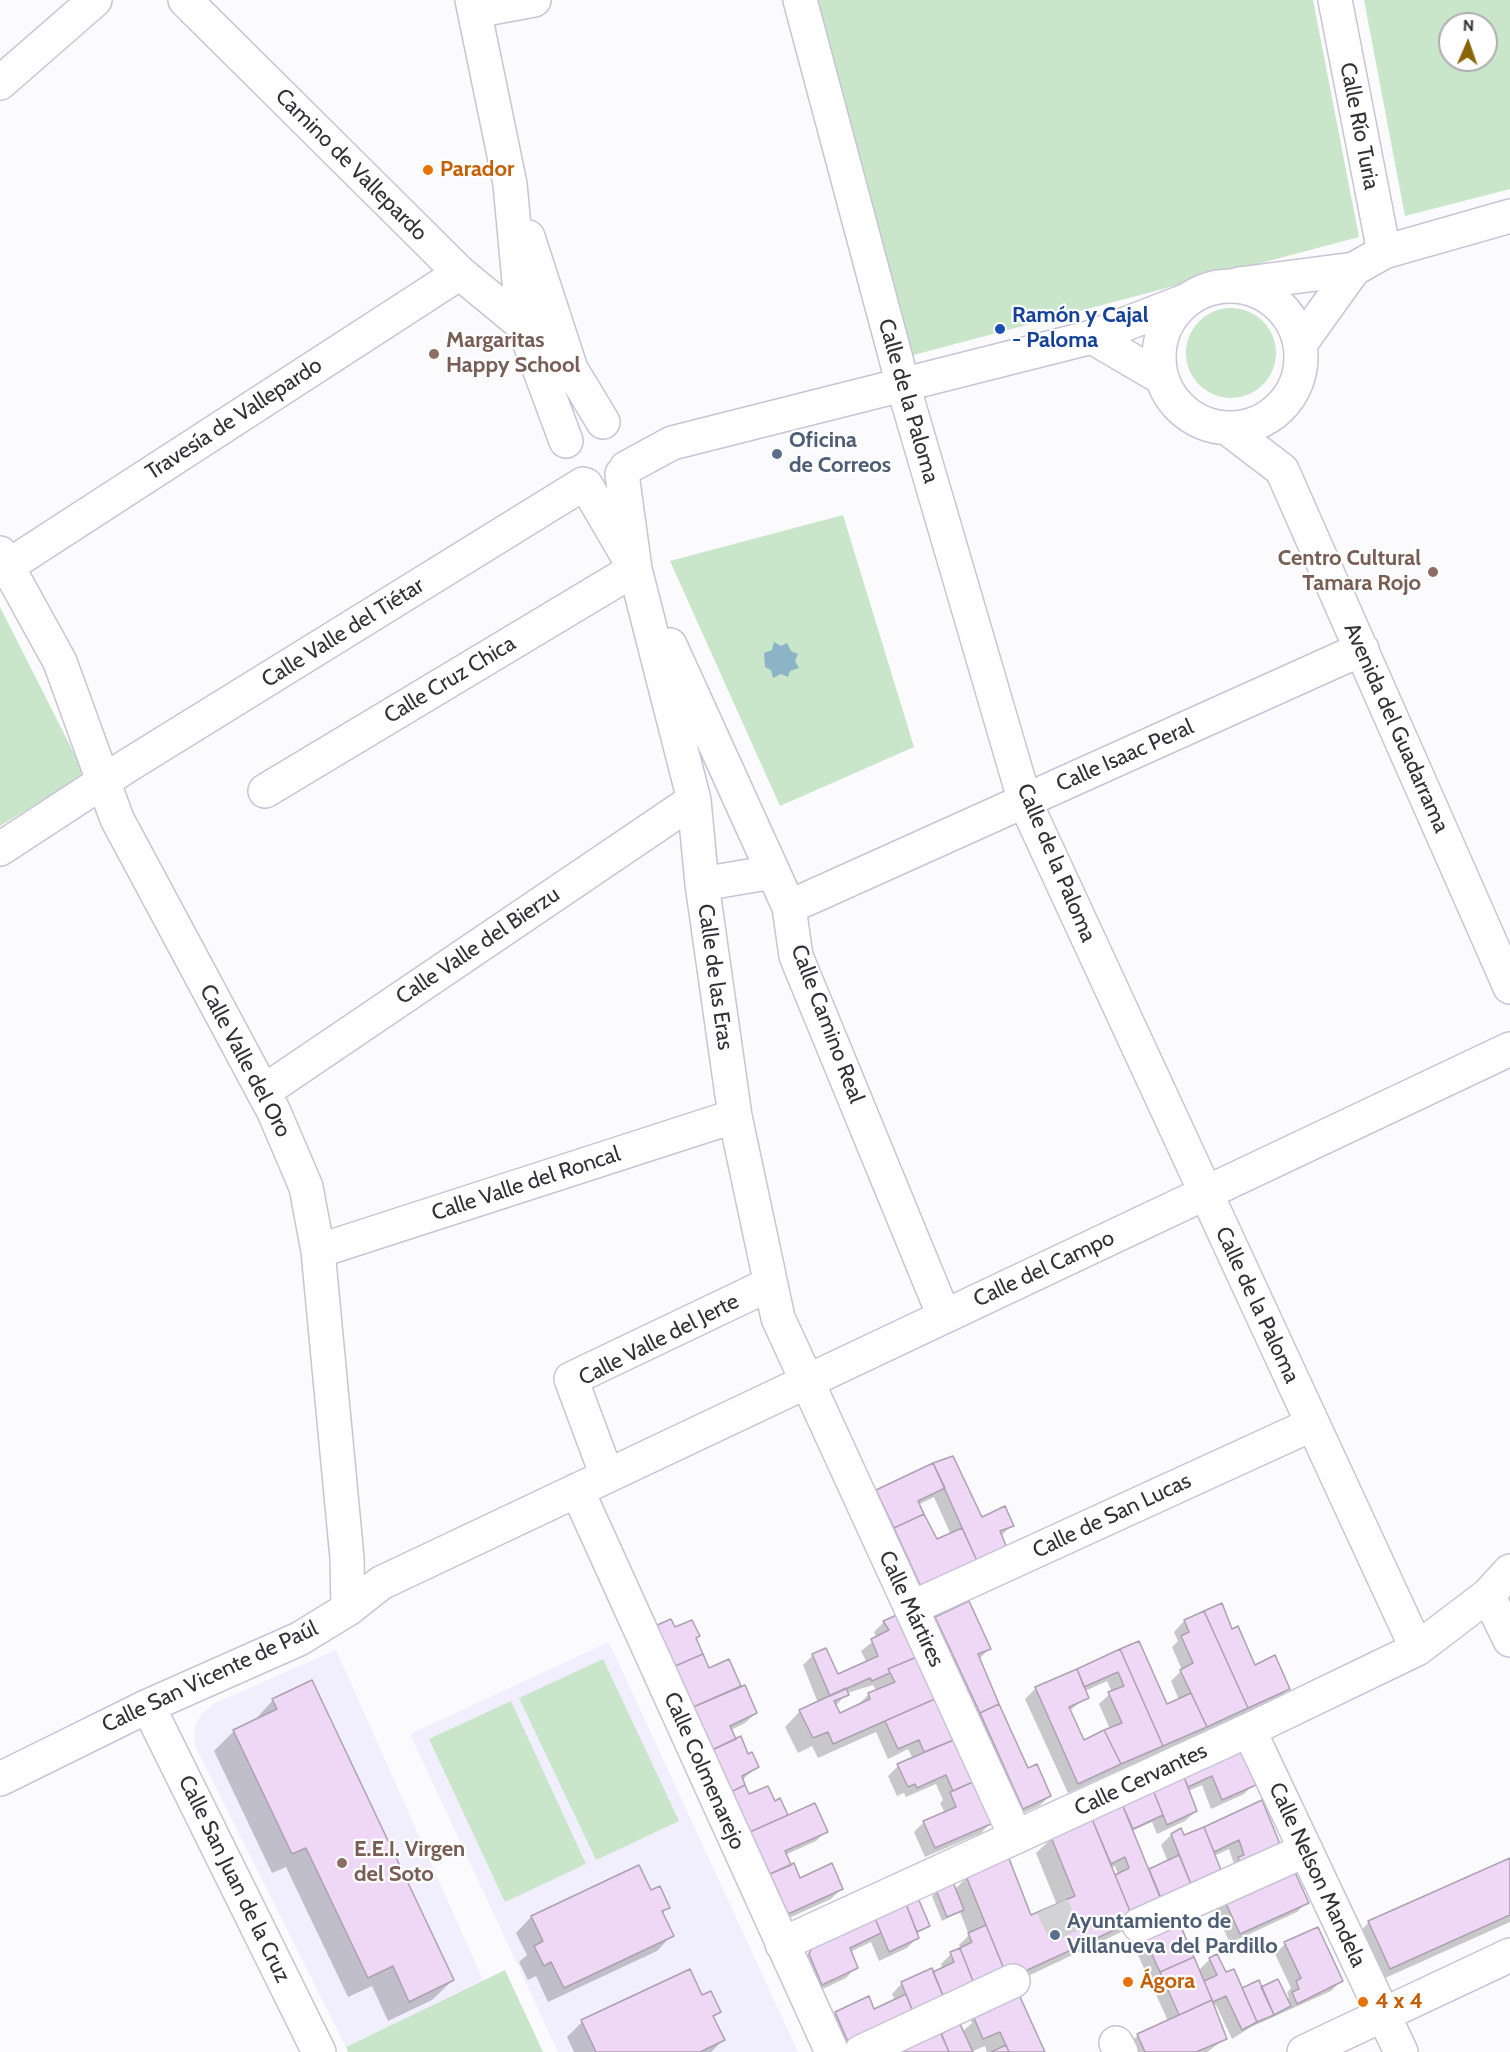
<!DOCTYPE html>
<meta charset="utf-8">
<style>
body{margin:0}
#map{position:relative;width:1510px;height:2052px;overflow:hidden;background:#fbfbfe;font-family:Cabin,sans-serif}
canvas{display:block}
.north{position:absolute;left:1438px;top:12px;width:60px;height:60px;box-sizing:border-box;background:#fff;border:2px solid #adadaf;border-radius:50%;rotate:2deg;font-size:16px;font-weight:700;line-height:24px;text-align:center;color:#333138}
.north::after{content:'';display:block;margin:auto;width:21px;height:27px;background:#8b6505;clip-path:polygon(50% 0,100% 100%,50% 72%,0 100%)}
</style>
<div id="map">
<canvas width="1510" height="2052"></canvas>
<div class="north">N</div>
</div>
<script>
const c = document.querySelector('canvas').getContext('2d');
c.lineJoin = 'round';
function paint(path, color) { c.fillStyle = color; c.fill(path, 'evenodd'); }
const shape = rows => new Path2D(rows.map(r => 'M' + r).join(''));
function strokePath(path, color, width, dash) { c.strokeStyle = color; c.lineWidth = width; c.lineCap = dash ? 'butt' : 'round'; c.setLineDash(dash || []); c.stroke(path); }
function drawText(font, color, halo, rows, align = 'center') {
  c.font = font + ' Cabin,sans-serif'; c.lineWidth = 4.5; c.setLineDash([]); c.textBaseline = 'middle'; c.strokeStyle = halo; c.fillStyle = color; for (const [text, x, y, turn = 0] of rows) {
    c.save(); c.translate(x, y); c.rotate((+turn || 0) * Math.PI / 180); c.textAlign = isNaN(turn) ? turn : align; if (halo) c.strokeText(text, 0, 0); c.fillText(text, 0, 0); c.restore();
  }
}
paint(shape([
 [609,1642,798,2052,558,2052,410,1734],
 [336,1650,483,1980,346,2047,195,1746,195,1726,201,1715,213,1704]
]), '#f1eefd');
paint(shape([
 [814,0,1313,0,1359,237,906,357],
 [1364,0,1510,0,1510,189,1405,216],
 [1450,24,1486,24,1486,60,1450,60],
 '1186 353a45 45 0 1 1 90 0a45 45 0 1 1-90 0Z',
 [843,515,914,747,780,806,670,561],
 [0,607,85,775,0,826],
 [603,1659,679,1821,596,1860,519,1698],
 [511,1701,586,1864,505,1902,429,1739],
 [505,1970,543,2052,348,2052,346,2047]
]), '#c9e6cb');
paint(shape([
 [774,642,781,646,787,643,791,651,798,654,795,661,799,668,790,671,788,677,781,674,773,678,771,670,765,667,764,653,772,650]
]), '#8db3c6');
paint(shape([
 [952,1458,982,1519,1012,1525,1002,1535,1005,1548,911,1596,867,1502,877,1492],
 [934,1497,951,1535,936,1541,918,1505],
 [1221,1605,1231,1631,1254,1667,1288,1689,1278,1699,1068,1793,1025,1699,1036,1688,1138,1643,1166,1706,1179,1700,1171,1681,1182,1670,1172,1647,1178,1641,1174,1632,1184,1621],
 [1107,1681,1112,1692,1099,1704,1110,1729,1083,1742,1069,1711,1087,1697,1085,1691],
 [899,1616,991,1823,981,1833,925,1857,914,1832,924,1822,945,1813,940,1803,943,1800,936,1784,906,1797,904,1793,897,1796,888,1776,898,1766,913,1759,908,1749,888,1759,876,1732,818,1758,812,1746,798,1753,785,1727,800,1711,818,1703,803,1665,813,1655,838,1676,867,1663,861,1651,877,1638,874,1632,884,1622],
 [873,1685,877,1691,869,1694,855,1708,839,1715,835,1707,847,1693],
 [936,1618,989,1649,979,1659,1027,1770,1050,1796,1039,1806,1012,1818,926,1628],
 [691,1622,708,1670,728,1661,756,1713,745,1723,731,1730,736,1741,758,1766,742,1780,749,1796,774,1803,779,1800,787,1817,826,1831,816,1841,785,1855,799,1879,842,1888,831,1899,778,1923,646,1638],
 [273,1700,453,1980,432,2000,388,2021,372,1986,348,1997,286,1867,272,1873,214,1751,234,1731,253,1722],
 [1241,1752,1254,1784,1244,1794,1211,1809,1202,1785,1188,1791,1196,1811,1185,1821,1157,1834,1152,1822,1132,1831,1148,1871,1168,1862,1161,1845,1171,1835,1183,1837,1261,1802,1280,1849,1229,1869,1234,1864,1229,1849,1214,1856,1212,1885,1153,1917,992,1993,848,2052,825,2023,836,2013,873,2011,895,2001,892,1994,902,1983,943,1969,941,1964,951,1954,961,1949,959,1945,969,1935,960,1912,942,1921,932,1896,937,1891,954,1890,967,1877,1031,1917,1057,1905,1036,1853,1052,1838],
 [1115,1866,1118,1875,1115,1877,1111,1868],
 [1510,1859,1510,1922,1374,1983,1354,1938,1369,1922],
 [638,1867,650,1892,668,1907,662,1914,672,1935,657,1951,548,2002,536,1976,528,1980,519,1962,527,1955,516,1933,531,1917],
 [1224,1899,1307,1902,1297,1912,1230,1943,1214,1909],
 [917,1900,928,1926,916,1934,917,1938,907,1948,879,1961,871,1942,850,1952,856,1967,846,1978,812,1994,804,1958,814,1947],
 [1142,1932,1198,1971,1210,1959,1241,1990,1260,1990,1286,2000,1289,1997,1287,1993,1291,1988,1275,1954,1285,1944,1341,1981,1331,1991,1251,2027,1232,2039,1216,2005,1213,2006,1225,2039,1207,2052,1131,2052,1128,2045,1138,2035,1168,2021,1132,1942],
 [701,1997,719,2012,713,2018,723,2040,711,2052,574,2052,567,2037,582,2022],
 [985,2003,1043,2052,987,2052,985,2046,971,2052,940,2035,962,2032,972,2023,970,2019]
]), '#0003');
const building = shape([
 [953,1456,982,1517,1005,1506,1014,1526,1000,1531,1007,1548,977,1561,933,1463,953,1456],
 [933,1463,945,1488,918,1501,924,1514,894,1528,876,1490,933,1463],
 [924,1514,937,1539,962,1528,977,1561,921,1587,894,1528,924,1514],
 [969,1601,991,1649,978,1654,999,1704,980,1713,935,1617,969,1601],
 [1222,1603,1232,1629,1238,1626,1255,1665,1275,1655,1290,1689,1248,1708,1204,1611,1222,1603],
 [1204,1611,1248,1708,1207,1727,1180,1670,1193,1663,1181,1636,1189,1632,1184,1620,1204,1611],
 [899,1614,919,1656,888,1669,890,1673,872,1681,870,1678,830,1696,812,1654,826,1648,838,1674,878,1656,871,1639,889,1630,883,1621,899,1614],
 [671,1619,675,1627,692,1620,700,1636,696,1638,703,1654,673,1667,655,1626,671,1619],
 [1139,1641,1167,1704,1191,1693,1207,1727,1163,1746,1120,1649,1139,1641],
 [1120,1649,1163,1746,1121,1764,1104,1730,1122,1723,1108,1692,1124,1686,1118,1672,1084,1687,1077,1669,1120,1649],
 [703,1654,709,1668,729,1659,741,1686,691,1708,673,1667,703,1654],
 [919,1656,937,1698,833,1744,828,1732,813,1738,799,1710,846,1688,849,1695,834,1701,840,1713,870,1699,868,1693,895,1682,888,1669,919,1656],
 [1077,1669,1089,1698,1069,1707,1084,1740,1104,1730,1121,1764,1078,1784,1035,1687,1077,1669],
 [312,1680,454,1980,409,2002,393,1966,368,1978,306,1848,292,1854,233,1730,277,1709,272,1699,312,1680],
 [745,1685,757,1713,730,1726,736,1739,712,1750,691,1708,745,1685],
 [937,1698,956,1739,924,1752,919,1740,898,1749,885,1721,937,1698],
 [999,1704,1028,1768,1037,1764,1051,1796,1023,1809,980,1713,999,1704],
 [741,1736,748,1754,752,1752,759,1767,742,1776,745,1785,731,1792,712,1750,741,1736],
 [956,1739,975,1781,953,1791,946,1775,917,1788,915,1784,908,1787,897,1764,956,1739],
 [1242,1750,1256,1785,1222,1800,1212,1776,1188,1787,1184,1777,1242,1750],
 [1184,1777,1197,1811,1167,1825,1153,1790,1184,1777],
 [975,1781,993,1823,935,1848,923,1821,956,1807,950,1792,975,1781],
 [745,1785,749,1794,768,1786,775,1801,780,1798,788,1815,750,1832,731,1792,745,1785],
 [1153,1790,1163,1815,1133,1829,1122,1804,1153,1790],
 [1262,1800,1282,1849,1241,1867,1238,1857,1244,1855,1239,1840,1214,1852,1204,1827,1262,1800],
 [815,1803,828,1832,785,1851,791,1865,770,1874,750,1832,815,1803],
 [1122,1804,1164,1907,1134,1921,1115,1875,1129,1868,1125,1857,1111,1864,1092,1819,1122,1804],
 [1092,1819,1134,1921,1008,1979,966,1876,1008,1856,1031,1915,1075,1896,1051,1837,1092,1819],
 [1204,1827,1223,1875,1193,1889,1171,1834,1181,1828,1184,1835,1204,1827],
 [1179,1855,1193,1889,1163,1903,1149,1869,1179,1855],
 [1510,1858,1510,1915,1390,1969,1368,1921,1510,1858],
 [794,1863,800,1878,832,1863,843,1889,788,1914,770,1874,794,1863],
 [639,1865,651,1890,660,1886,670,1908,662,1911,674,1936,564,1988,551,1962,544,1966,534,1946,543,1941,531,1916,639,1865],
 [1292,1866,1309,1903,1240,1934,1223,1897,1292,1866],
 [953,1882,964,1910,947,1917,936,1890,953,1882],
 [918,1898,930,1926,917,1932,906,1904,918,1898],
 [906,1904,919,1938,889,1952,875,1918,906,1904],
 [1176,1915,1194,1957,1160,1972,1141,1931,1176,1915],
 [875,1918,881,1933,850,1948,858,1968,822,1985,809,1954,813,1946,875,1918],
 [986,1925,1006,1974,976,1989,960,1948,972,1942,968,1933,986,1925],
 [1318,1927,1343,1981,1297,2004,1292,1992,1299,1989,1296,1981,1301,1978,1284,1942,1318,1927],
 [960,1948,976,1989,946,2003,933,1972,954,1962,950,1952,960,1948],
 [1217,1954,1226,1972,1234,1969,1257,2022,1242,2030,1226,1996,1213,2002,1204,1981,1217,1975,1209,1958,1217,1954],
 [1194,1957,1212,2000,1179,2015,1160,1972,1194,1957],
 [932,1968,946,2003,915,2017,901,1982,932,1968],
 [690,1969,702,1995,711,1991,721,2012,713,2016,725,2040,700,2052,596,2052,581,2020,690,1969],
 [1278,1979,1291,2006,1274,2015,1261,1987,1278,1979],
 [1259,1980,1274,2015,1257,2022,1242,1988,1259,1980],
 [1016,1988,1045,2052,1009,2052,1000,2032,983,2039,974,2018,989,2011,984,2002,1016,1988],
 [906,1994,915,2017,853,2045,848,2042,835,2012,869,1996,874,2009,906,1994],
 [1212,2000,1227,2039,1196,2052,1145,2052,1137,2034,1212,2000],
 [960,2024,973,2052,949,2052,941,2034,960,2024],
 [939,2028,949,2052,888,2052,939,2028],
 [1006,2045,1009,2052,991,2052,1006,2045]
]);
paint(building, '#efd7f6');
strokePath(building, '#aca1af', 1.5);
strokePath(shape([
 [1052,1906,1072,1949]
]), '#d3d3d6', 33, [33, 16]);
const minor = shape([
 [185,0,460,273,523,325],
 [472,0,510,184,523,325,566,441],
 [800,0,903,385,1025,802,1417,1649],
 [1335,0,1384,252],
 [475,11,534,0],
 [0,83,95,0],
 [528,237,571,369,603,422],
 [1239,284,1354,269,1384,252,1510,216],
 '1159 357a71 71 0 1 1 142 0a71 71 0 1 1-142 0Z',
 [1092,337,1162,378],
 [1301,343,1354,269],
 [1227,428,1282,470,1510,987],
 [626,468,672,443,1092,337,1185,301],
 [622,474,635,569,694,800,702,884,735,1116,778,1318,1016,1837],
 [586,485,627,555],
 [0,553,60,662,117,819,274,1112,306,1187,318,1251,347,1558,348,1609],
 [8,566,460,273],
 [670,645,789,907,796,956,944,1316],
 [265,791,635,569],
 [0,849,127,766,583,484],
 [702,884,773,872],
 [789,907,1362,649],
 [263,1092,694,800],
 [318,1251,735,1116],
 [607,1476,571,1379,770,1284],
 [577,1490,832,2052],
 [1488,1595,1510,1640],
 [911,1608,1313,1424],
 [148,1706,319,2052],
 [1249,1730,1401,2052],
 [0,1779,148,1706,299,1639,348,1609,381,1583,1510,1049],
 [1139,1925,1306,1850],
 [782,1944,1249,1730,1417,1649,1488,1595,1510,1571],
 [1116,2043,1121,2052],
 [861,2052,1013,1981],
 [1304,2052,1510,1955]
]);
strokePath(minor, '#c8c4d6', 36);
strokePath(minor, '#fff', 33);
for (const [x, y, r, color] of [
 [428,170,6,"#e8710a"],
 [1000,329,6,"#1a4fb4"],
 [434,354,6,"#8d6e63"],
 [777,454,6,"#5c6f8a"],
 [1433,572,6,"#8d6e63"],
 [342,1863,6,"#8d6e63"],
 [1055,1935,6,"#5c6f8a"],
 [1128,1982,6,"#e8710a"],
 [1363,2002,6,"#e8710a"]
]) { const dot = new Path2D(); dot.arc(x, y, r, 0, 2 * Math.PI); c.fillStyle = color; c.fill(dot); strokePath(dot, '#fff', 2); }
drawText('22px', '#333138', '#fff', [
 ["Calle Río Turia",1359,126,79],
 ["Camino de Vallepardo",351,165,45],
 ["Calle de la Paloma",908,401,74],
 ["Travesía de Vallepardo",234,419,-33],
 ["Calle Valle del Tiétar",343,633,-32],
 ["Calle Cruz Chica",450,680,-31],
 ["Avenida del Guadarrama",1396,728,66],
 ["Calle Isaac Peral",1125,756,-24],
 ["Calle de la Paloma",1056,863,67],
 ["Calle Valle del Bierzu",478,946,-34],
 ["Calle de las Eras",715,977,82],
 ["Calle Camino Real",827,1024,69],
 ["Calle Valle del Oro",245,1061,62],
 ["Calle Valle del Roncal",526,1184,-18],
 ["Calle del Campo",1044,1269,-25],
 ["Calle de la Paloma",1257,1305,65],
 ["Calle Valle del Jerte",659,1340,-27],
 ["Calle de San Lucas",1112,1516,-25],
 ["Calle Mártires",911,1609,65],
 ["Calle San Vicente de Paúl",210,1677,-25],
 ["Calle Colmenarejo",704,1771,66],
 ["Calle Cervantes",1141,1780,-25],
 ["Calle Nelson Mandela",1317,1875,65],
 ["Calle San Juan de la Cruz",234,1879,64]
]);
drawText('bold 22px', '#c56008', '#fff', [
 ["Parador",440,170],
 ["Ágora",1140,1982],
 ["4 x 4",1375,2002]
], 'left');
drawText('bold 22px', '#164399', '#fff', [
 ["Ramón y Cajal",1012,316],
 ["- Paloma",1012,341]
], 'left');
drawText('bold 22px', '#785e54', '#fff', [
 ["Margaritas",446,341],
 ["Happy School",446,366],
 ["Centro Cultural",1421,559,"right"],
 ["Tamara Rojo",1421,584,"right"],
 ["E.E.I. Virgen",354,1850],
 ["del Soto",354,1875]
], 'left');
drawText('bold 22px', '#4e5e75', '#fff', [
 ["Oficina",789,441],
 ["de Correos",789,466],
 ["Ayuntamiento de",1067,1922],
 ["Villanueva del Pardillo",1067,1947]
], 'left');
</script>
